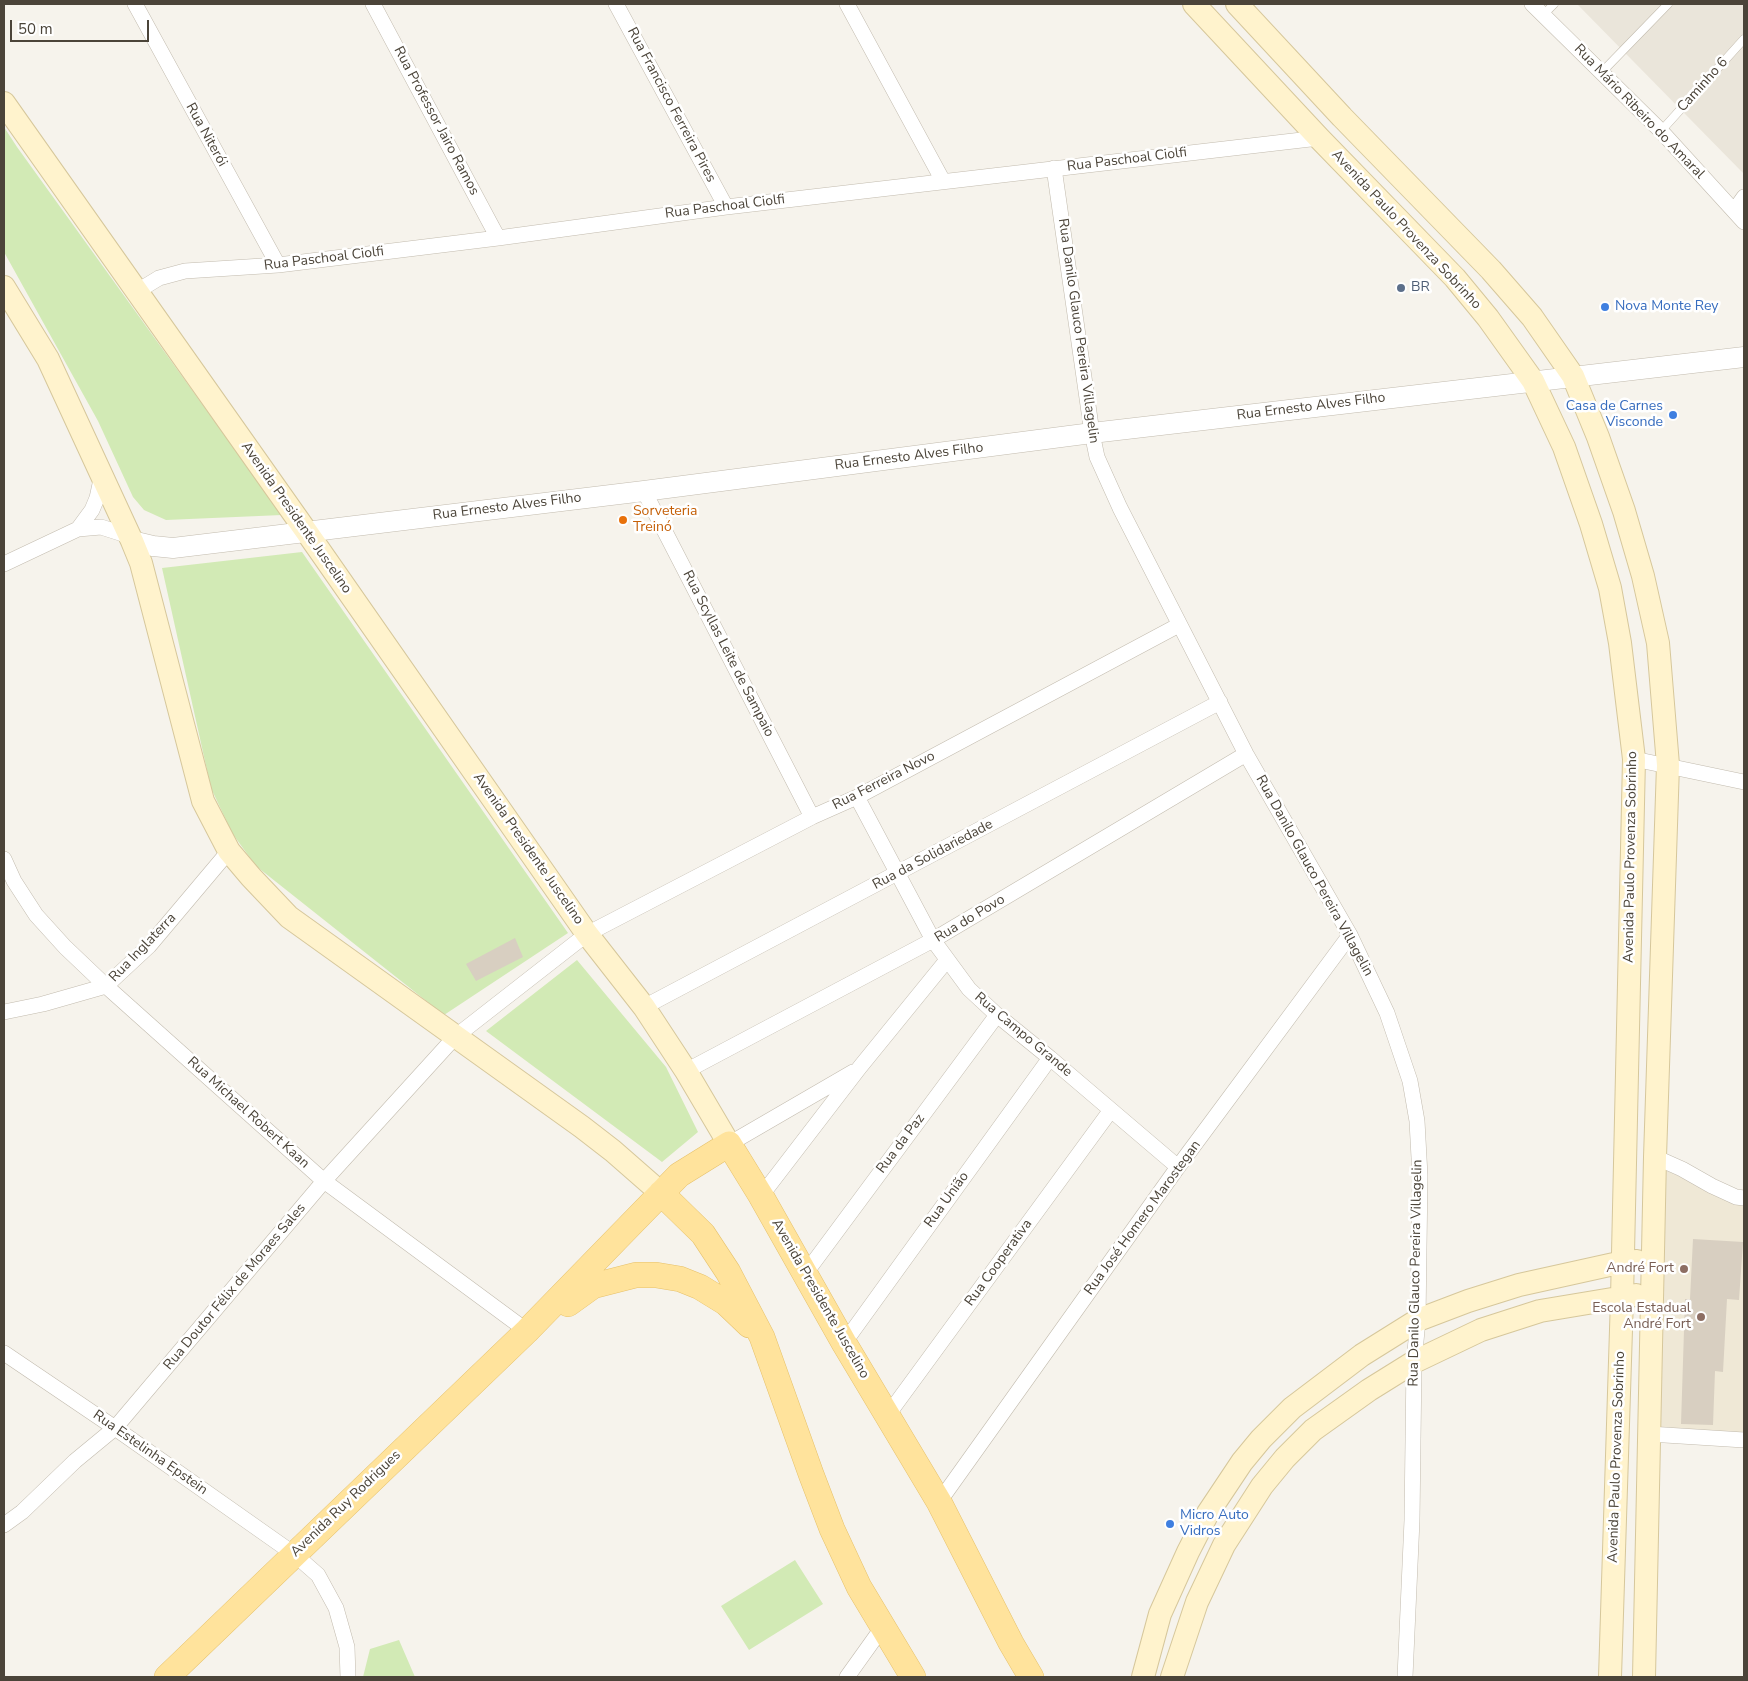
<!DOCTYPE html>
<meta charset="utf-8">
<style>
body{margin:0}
#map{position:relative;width:1748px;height:1681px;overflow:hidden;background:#f6f3ec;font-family:"Nunito Sans",sans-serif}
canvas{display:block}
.frame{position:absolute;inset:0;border:5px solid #4b4439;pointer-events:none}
.scale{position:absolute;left:10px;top:20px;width:139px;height:22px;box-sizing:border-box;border:2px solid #4b4439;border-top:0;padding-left:6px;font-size:15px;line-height:18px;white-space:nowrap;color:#4b4439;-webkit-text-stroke:4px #fff;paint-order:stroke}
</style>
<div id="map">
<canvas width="1748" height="1681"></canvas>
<div class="frame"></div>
<div class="scale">50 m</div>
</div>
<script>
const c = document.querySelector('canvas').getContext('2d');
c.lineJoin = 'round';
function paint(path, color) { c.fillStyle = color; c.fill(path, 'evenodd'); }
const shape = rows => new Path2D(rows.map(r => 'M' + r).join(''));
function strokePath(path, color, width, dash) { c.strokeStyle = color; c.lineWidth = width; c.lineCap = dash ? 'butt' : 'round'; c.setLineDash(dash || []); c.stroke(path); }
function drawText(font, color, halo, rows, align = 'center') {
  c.font = font + ' "Nunito Sans",sans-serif'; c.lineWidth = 5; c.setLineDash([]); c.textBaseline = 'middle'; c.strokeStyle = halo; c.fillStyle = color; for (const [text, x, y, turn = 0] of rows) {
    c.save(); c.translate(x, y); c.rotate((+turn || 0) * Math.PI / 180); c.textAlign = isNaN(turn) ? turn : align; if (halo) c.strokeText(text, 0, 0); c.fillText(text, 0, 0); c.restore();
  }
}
paint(shape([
 [1577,4,1744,4,1744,174]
]), '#eae5da');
paint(shape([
 [1665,1170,1744,1204,1744,1436,1653,1430]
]), '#efe8d6');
paint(shape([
 [4,127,17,147,282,515,166,520,144,510,133,497,98,421,4,252],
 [302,552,568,933,444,1015,256,866,232,833,211,788,162,568],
 [577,960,666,1067,698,1132,662,1162,486,1031],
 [795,1560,823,1604,749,1650,721,1606],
 [399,1640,415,1677,363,1677,370,1649]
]), '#d2eab5');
paint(shape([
 [515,938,523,957,476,981,466,964],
 [1693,1239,1743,1242,1739,1300,1727,1299,1723,1372,1715,1371,1713,1425,1681,1424,1685,1299,1690,1299]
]), '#d8cfc1');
const service = shape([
 [1543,15,1554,4],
 [1601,73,1668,4],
 [1661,131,1744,39]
]);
const minor = shape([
 [135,4,278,265],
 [373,4,498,238],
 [616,4,726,207],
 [847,4,943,181],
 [1532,4,1661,131,1744,222],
 [1054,168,1092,433,1097,457,1120,508,1246,754,1350,935,1387,1013,1410,1081,1417,1121,1420,1176,1418,1320,1414,1362,1412,1520,1405,1677],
 [1734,211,1744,197],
 [136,292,159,278,185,271,278,265,498,238,726,207,1319,138],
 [644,491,812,817],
 [78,529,92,510,97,498,102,475],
 [4,564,78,529,101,527,123,534,132,541],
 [1634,759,1744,782],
 [857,797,933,940,969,989,997,1015,1050,1058,1178,1167],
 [4,859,14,881,36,915,65,947,106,986,324,1181,527,1331],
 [644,1007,1220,702],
 [4,1012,43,1004,106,986,149,946,229,851],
 [686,1071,933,940,1246,754],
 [729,1144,853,1072],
 [1655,1157,1682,1169,1712,1186,1736,1197,1744,1198],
 [761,1196,860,1067,947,960],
 [805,1274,997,1015],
 [844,1343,1050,1058],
 [4,1353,115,1428,294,1554,318,1575,336,1608,347,1647,348,1677],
 [887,1416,1111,1110],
 [1649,1434,1744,1440],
 [939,1502,1178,1167,1350,935],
 [4,1525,22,1512,75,1461,115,1428,324,1181,455,1037,587,934,812,817,857,797,1179,625],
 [847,1677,882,1628]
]);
const tertiary = shape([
 [132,541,153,546,173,548,644,491,1092,433,1744,357]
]);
const secondary = shape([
 [1194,4,1319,138,1455,278,1488,318,1533,381,1564,447,1591,524,1610,588,1620,643,1634,759,1622,1298,1610,1677],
 [1237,4,1342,117,1491,270,1532,317,1573,376,1598,437,1624,511,1643,576,1658,643,1668,765,1655,1157,1644,1677],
 [4,103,306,531,587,934,644,1007,686,1071,729,1144],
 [4,287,48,359,132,541,141,563,203,801,229,851,251,877,289,917,582,1127,613,1151,661,1193],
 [1143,1677,1160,1614,1188,1552,1208,1513,1242,1462,1261,1439,1292,1408,1362,1355,1418,1320,1468,1301,1519,1285,1623,1262,1637,1261],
 [1172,1677,1197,1602,1224,1545,1262,1486,1285,1458,1313,1430,1369,1390,1414,1362,1481,1330,1540,1311,1636,1295]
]);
const primary = shape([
 [661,1193,703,1234,728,1272,762,1337,811,1474,832,1529,859,1587,913,1677],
 [568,1304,593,1286,636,1275,656,1275,680,1279,700,1287,726,1303,749,1325],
 [167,1677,527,1331,679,1175,729,1144,761,1196,844,1343,939,1502,1011,1643,1031,1677]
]);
strokePath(service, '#c2bbae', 9);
strokePath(minor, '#c2bbae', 16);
strokePath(tertiary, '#c2bbae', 21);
strokePath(secondary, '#d6c79b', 24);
strokePath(primary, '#e6c16a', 26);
strokePath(service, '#fff', 8);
strokePath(minor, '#fff', 15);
strokePath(tertiary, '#fff', 20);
strokePath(secondary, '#fff3cd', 22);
strokePath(primary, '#ffe39c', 25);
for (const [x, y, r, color] of [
 [1401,288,5,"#5c6f8a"],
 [1605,307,5,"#3f7fe0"],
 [1673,415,5,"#3f7fe0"],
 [623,520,5,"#e8710a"],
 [1684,1269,5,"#8d6e63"],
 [1701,1317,5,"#8d6e63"],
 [1170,1524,5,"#3f7fe0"]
]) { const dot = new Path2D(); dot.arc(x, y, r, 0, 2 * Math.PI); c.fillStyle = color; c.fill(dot); strokePath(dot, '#fff', 2); }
drawText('14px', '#4b4439', '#fff', [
 ["Caminho 6",1703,85,-48],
 ["Rua Francisco Ferreira Pires",671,105,62],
 ["Rua Mário Ribeiro do Amaral",1639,112,46],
 ["Rua Professor Jairo Ramos",436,121,62],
 ["Rua Niterói",206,135,61],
 ["Rua Paschoal Ciolfi",1127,160,-7],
 ["Rua Paschoal Ciolfi",725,207,-7],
 ["Avenida Paulo Provenza Sobrinho",1406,230,47],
 ["Rua Paschoal Ciolfi",324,259,-7],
 ["Rua Danilo Glauco Pereira Villagelin",1078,331,82],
 ["Rua Ernesto Alves Filho",1311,407,-7],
 ["Rua Ernesto Alves Filho",909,457,-7],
 ["Rua Ernesto Alves Filho",507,507,-7],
 ["Avenida Presidente Juscelino",296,518,55],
 ["Rua Scyllas Leite de Sampaio",728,654,63],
 ["Rua Ferreira Novo",884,781,-27],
 ["Avenida Presidente Juscelino",528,849,55],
 ["Rua da Solidariedade",933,855,-28],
 ["Avenida Paulo Provenza Sobrinho",1631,857,-89],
 ["Rua Danilo Glauco Pereira Villagelin",1314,876,61],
 ["Rua do Povo",970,919,-31],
 ["Rua Inglaterra",143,948,-46],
 ["Rua Campo Grande",1023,1035,40],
 ["Rua Michael Robert Kaan",248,1113,42],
 ["Rua da Paz",901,1144,-53],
 ["Rua União",947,1200,-54],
 ["Rua José Homero Marostegan",1143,1218,-54],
 ["Rua Cooperativa",999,1263,-54],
 ["Rua Danilo Glauco Pereira Villagelin",1416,1273,-89],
 ["Rua Doutor Félix de Moraes Sales",235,1287,-50],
 ["Avenida Presidente Juscelino",820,1299,60],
 ["Rua Estelinha Epstein",150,1453,35],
 ["Avenida Paulo Provenza Sobrinho",1617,1457,-88],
 ["Avenida Ruy Rodrigues",346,1504,-44]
]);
drawText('14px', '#4e5e75', '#fff', [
 ["BR",1411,288]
], 'left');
drawText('14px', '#366cbe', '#fff', [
 ["Nova Monte Rey",1615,307],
 ["Casa de Carnes",1663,407,"right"],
 ["Visconde",1663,423,"right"],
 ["Micro Auto",1180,1516],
 ["Vidros",1180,1532]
], 'left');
drawText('14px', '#c56008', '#fff', [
 ["Sorveteria",633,512],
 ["Treinó",633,528]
], 'left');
drawText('14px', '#785e54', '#fff', [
 ["André Fort",1674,1269],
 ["Escola Estadual",1691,1309],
 ["André Fort",1691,1325]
], 'right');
</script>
